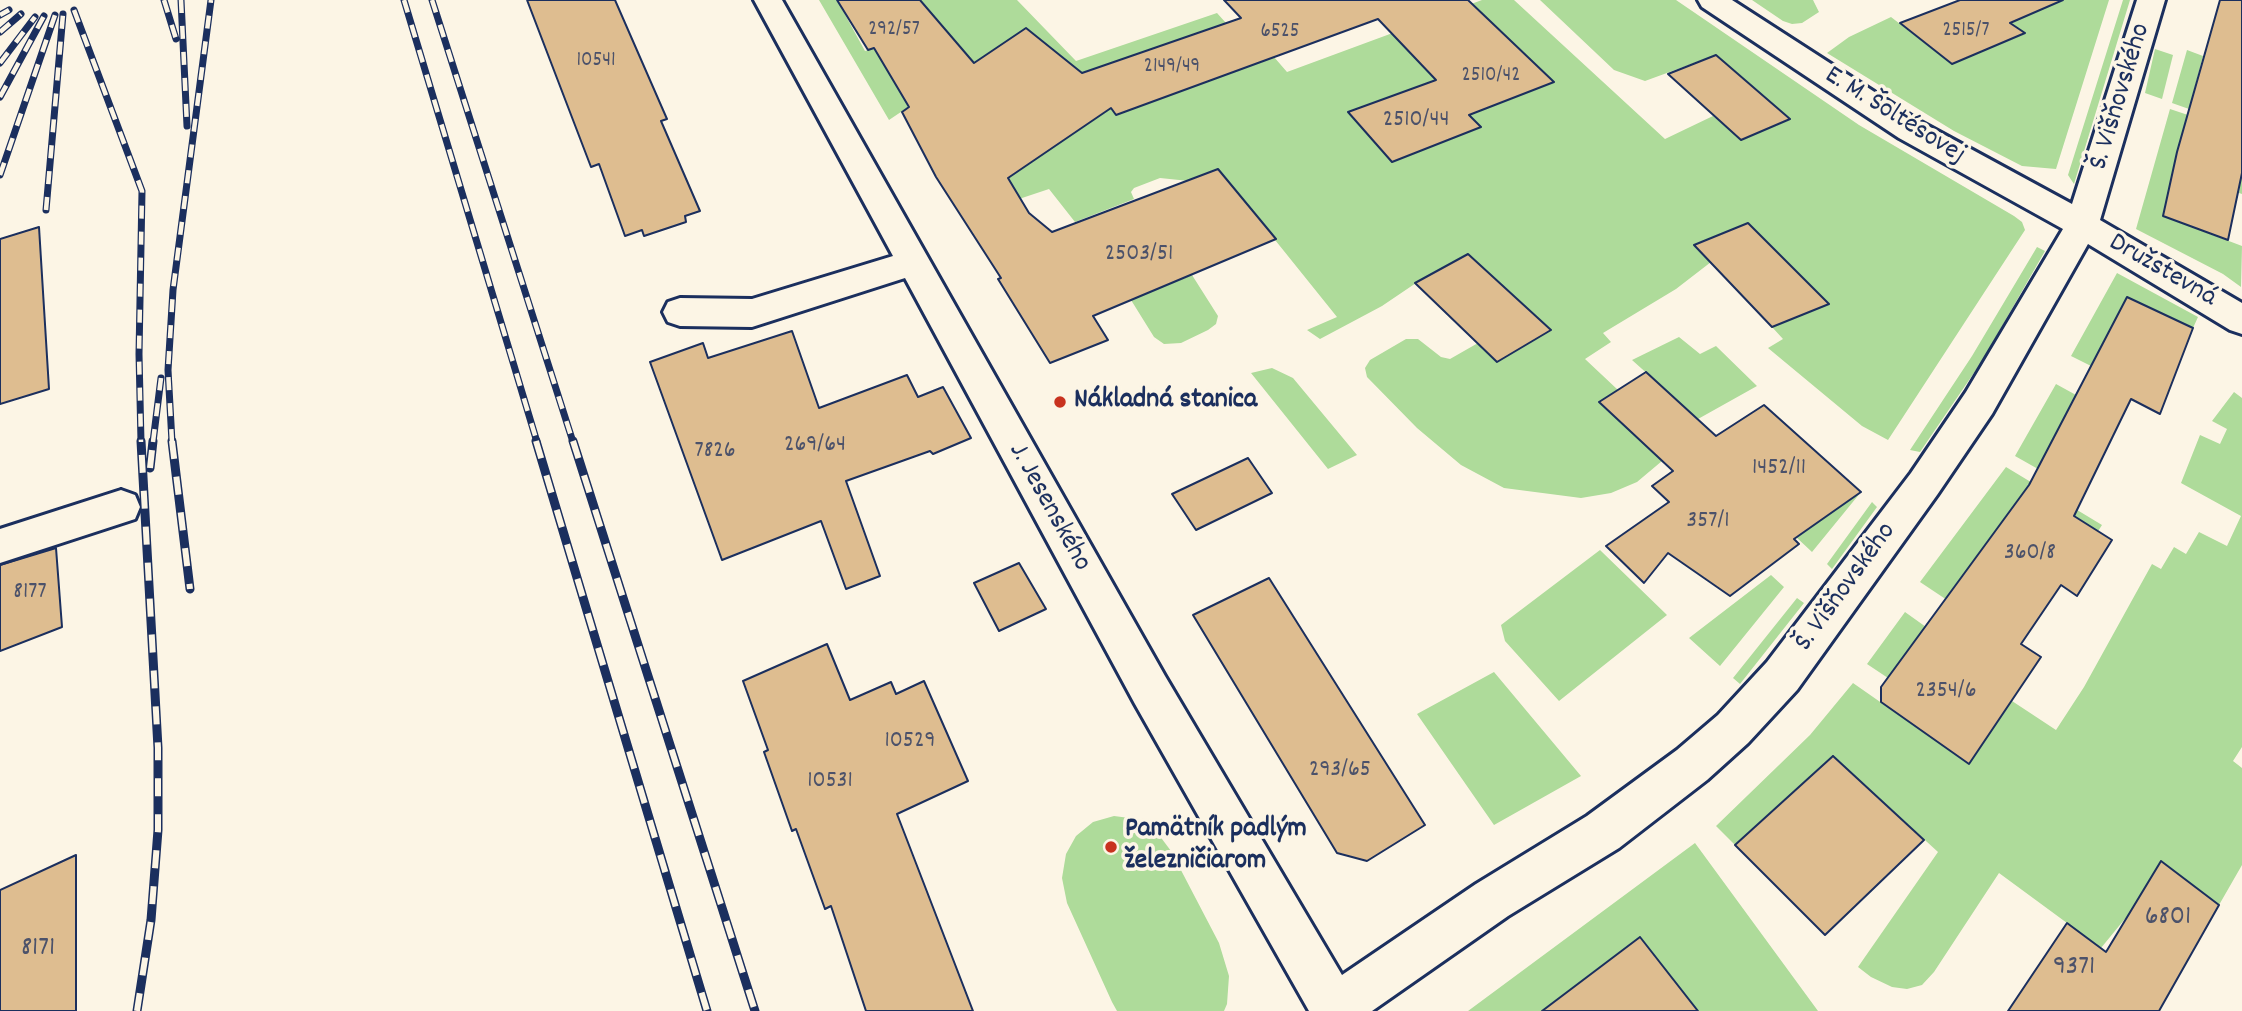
<!DOCTYPE html>
<meta charset="utf-8">
<style>
body{margin:0}
canvas{display:block;background:#fcf5e5}
</style>
<canvas width="2242" height="1011"></canvas>
<script>
const c = document.querySelector('canvas').getContext('2d');
c.lineJoin = 'round';
function paint(path, color) { c.fillStyle = color; c.fill(path, 'evenodd'); }
const shape = rows => new Path2D(rows.map(r => 'M' + r).join(''));
function strokePath(path, color, width, dash) { c.strokeStyle = color; c.lineWidth = width; c.lineCap = dash ? 'butt' : 'round'; c.setLineDash(dash || []); c.stroke(path); }
function drawText(font, color, halo, rows, align = 'center') {
  c.font = font + ' Dekko,sans-serif'; c.lineWidth = 7; c.setLineDash([]); c.textBaseline = 'middle'; c.strokeStyle = halo; c.fillStyle = color; for (const [text, x, y, turn = 0] of rows) {
    c.save(); c.translate(x, y); c.rotate((+turn || 0) * Math.PI / 180); c.textAlign = isNaN(turn) ? turn : align; if (halo) c.strokeText(text, 0, 0); c.fillText(text, 0, 0); c.restore();
  }
}
paint(shape([
 [819,0,837,0,865,51,874,48,920,0,1017,0,1076,61,1217,13,1226,23,1085,72,1116,115,1274,57,1287,72,1482,0,1514,0,1665,139,1713,116,1741,140,1789,120,1716,55,1645,81,1614,70,1540,0,1676,0,1859,125,2014,216,2022,222,2025,230,1888,440,1862,426,1768,348,1783,339,1772,327,1828,303,1748,223,1695,244,1711,262,1676,289,1603,333,1611,342,1585,359,1618,390,1599,402,1662,461,1637,482,1611,493,1581,498,1504,488,1461,465,1417,428,1367,377,1365,368,1370,360,1406,339,1418,339,1441,357,1450,359,1478,343,1497,362,1550,330,1416,283,1382,306,1320,339,1307,330,1337,317,1218,169,1189,181,1160,178,1134,188,1131,192,1134,199,1075,222,1049,189,1016,200,996,186,1091,122,1068,106,1043,41,1026,28,889,120],
 [1752,0,1813,0,1819,12,1802,23,1792,24,1783,21],
 [2064,0,2109,0,2056,169,2022,166,1954,131,1827,53,1849,37,1891,17,1952,64,2024,34,2010,23],
 [2123,0,2130,0,2074,184,2068,175],
 [2155,49,2173,55,2162,99,2145,93],
 [2187,50,2203,56,2189,109,2172,103],
 [2170,109,2242,133,2242,194,2239,193,2241,178,2237,174,2177,152,2163,216,2242,246,2241,287,2223,274,2136,229],
 [2037,247,2045,251,1982,361,1920,452,1910,450,1972,356],
 [2117,273,2198,317,2193,328,2127,297,2091,366,2071,356],
 [1192,275,1218,316,1216,324,1208,330,1181,343,1164,344,1154,337,1131,300],
 [1679,337,1700,354,1716,346,1757,386,1698,419,1632,360],
 [1272,368,1293,378,1357,455,1328,469,1251,373],
 [2056,384,2076,395,2038,469,2015,456],
 [2234,392,2242,398,2242,747,2233,761,2242,768,2242,865,2219,905,2161,862,2128,915,2101,948,1999,873,1934,972,1922,985,1907,989,1892,987,1871,977,1858,967,1938,852,1833,756,1735,845,1716,826,1810,735,1853,683,1969,764,2012,701,2056,730,2084,687,2152,564,2161,569,2174,547,2186,554,2199,532,2227,546,2241,516,2181,483,2200,435,2220,444,2227,429,2212,421],
 [2006,467,2102,525,2091,542,1959,608,1920,582],
 [1861,492,1812,552,1796,537],
 [1872,502,1877,507,1832,569,1827,564],
 [1600,550,1667,615,1559,701,1505,641,1501,625],
 [1771,575,1784,587,1720,666,1689,638],
 [1797,598,1804,603,1740,684,1733,678],
 [1905,612,1926,627,1888,678,1867,664],
 [1494,672,1581,776,1494,825,1417,714],
 [1114,816,1137,819,1156,831,1171,851,1219,943,1229,976,1227,1004,1224,1011,1117,1011,1112,1002,1067,903,1062,878,1066,854,1076,836,1093,822],
 [1695,843,1818,1011,1468,1011]
]), '#aedb9a');
const building = shape([
 [527,0,615,0,667,119,661,121,700,211,685,216,686,222,644,236,642,230,625,236,599,164,591,167,527,0],
 [837,0,920,0,974,63,1026,28,1082,73,1241,18,1224,0,1468,0,1554,82,1469,115,1481,127,1392,162,1348,112,1436,80,1378,19,1116,115,1111,108,1008,178,1029,213,1052,232,1218,169,1276,239,1093,316,1108,340,1050,363,998,279,1001,278,936,177,902,112,909,107,874,48,868,50,837,0],
 [1960,0,2063,0,2010,23,2025,33,1952,64,1900,23,1960,0],
 [2220,0,2242,0,2242,173,2228,240,2163,216,2177,152,2220,0],
 [1716,55,1790,119,1741,140,1668,74,1716,55],
 [1748,223,1829,304,1772,327,1694,245,1748,223],
 [39,227,49,389,0,404,0,239,39,227],
 [1468,254,1551,330,1497,362,1415,283,1468,254],
 [2127,297,2193,328,2160,414,2131,399,2074,516,2112,540,2077,596,2061,585,2021,644,2041,657,1969,764,1881,702,1881,687,2029,485,2127,297],
 [792,331,819,408,907,375,918,397,943,387,971,438,933,454,930,451,846,481,880,576,846,589,821,521,722,560,650,362,703,343,708,358,792,331],
 [1646,372,1716,436,1764,405,1861,492,1794,539,1799,544,1730,596,1668,553,1644,583,1606,546,1669,502,1652,486,1673,471,1599,402,1646,372],
 [1248,458,1272,493,1196,530,1172,494,1248,458],
 [56,548,62,627,0,651,0,565,56,548],
 [1019,563,1046,609,999,631,974,583,1019,563],
 [1269,578,1425,825,1367,861,1337,853,1193,615,1269,578],
 [827,644,850,700,891,682,896,694,924,681,968,781,897,814,973,1011,866,1011,831,906,825,909,796,829,792,831,764,752,768,750,743,681,827,644],
 [1833,756,1924,840,1825,935,1735,845,1833,756],
 [76,855,76,1011,0,1011,0,890,76,855],
 [2161,861,2219,905,2159,1011,2008,1011,2067,923,2106,952,2161,861],
 [1640,937,1698,1011,1542,1011,1640,937]
]);
paint(building, '#debd90');
strokePath(building, '#1b2f5e', 2);
const minor = shape([
 [754,0,782,0,1165,676,1342,975,1476,884,1587,816,1677,750,1718,715,1767,662,1911,473,1966,392,2063,229,1899,138,1702,7,1698,0,1732,0,1921,122,2072,204,2137,0,2165,0,2100,220,2242,303,2242,334,2230,330,2088,244,1992,414,1937,495,1797,690,1748,743,1707,780,1619,848,1508,916,1372,1011,1309,1011,1135,704,905,278,752,327,680,326,668,322,663,312,668,302,680,298,752,299,893,256,754,0],
 [121,490,135,495,140,507,135,519,0,563,0,529,121,490]
]);
strokePath(minor, '#1b2f5e', 6);
paint(minor, '#fcf5e5');
const railFar1 = shape([
 [164,0,176,39],
 [181,0,187,126],
 [404,0,537,442],
 [432,0,573,442],
 [74,10,142,191,139,354,141,442],
 [0,15,9,10],
 [0,32,21,14],
 [0,63,35,17],
 [0,97,44,16],
 [0,175,55,15],
 [46,210,63,14],
 [153,442,161,378],
 [172,442,168,370,173,290,211,0]
]);
const rail = shape([
 [172,441,190,589],
 [536,441,707,1011],
 [573,441,755,1011],
 [150,468,153,441],
 [137,1011,151,920,158,830,158,748,141,441]
]);
strokePath(railFar1, '#1b2f5e', 7);
strokePath(rail, '#1b2f5e', 9);
strokePath(railFar1, '#fcf5e5', 4.5, [13]);
strokePath(rail, '#fcf5e5', 6, [18]);
for (const [x, y, r, color] of [
 [1060,402,7,"#c8321e"],
 [1111,847,7,"#c8321e"]
]) { const dot = new Path2D(); dot.arc(x, y, r, 0, 2 * Math.PI); c.fillStyle = color; c.fill(dot); strokePath(dot, '#fcf5e5', 2.5); }
drawText('21px', '#4c526a', null, [
 ["292/57",894,31],
 ["2515/7",1966,32],
 ["6525",1280,33],
 ["10541",596,62],
 ["2149/49",1172,68],
 ["2510/42",1491,77]
]);
drawText('24px', '#4c526a', null, [
 ["2510/44",1416,122],
 ["2503/51",1139,256],
 ["269/64",815,447],
 ["7826",715,453],
 ["1452/11",1779,470],
 ["357/1",1708,523],
 ["360/8",2030,555],
 ["8177",30,594],
 ["2354/6",1946,693],
 ["10529",910,743],
 ["293/65",1340,772],
 ["10531",830,783]
]);
drawText('28px', '#1b2f5e', '#fcf5e5', [
 ["Š. Višňovského",2122,97,-73],
 ["E. M. Šoltésovej",1894,117,32],
 ["Družstevná",2162,272,30],
 ["J. Jesenského",1048,508,61],
 ["Š. Višňovského",1847,588,-54]
]);
drawText('bold 28px', '#1b2f5e', '#fcf5e5', [
 ["Nákladná stanica",1074,402],
 ["Pamätník padlým",1125,831],
 ["železničiarom",1125,863]
], 'left');
drawText('28px', '#4c526a', null, [
 ["6801",2168,919],
 ["8171",38,950],
 ["9371",2074,969]
]);
</script>
